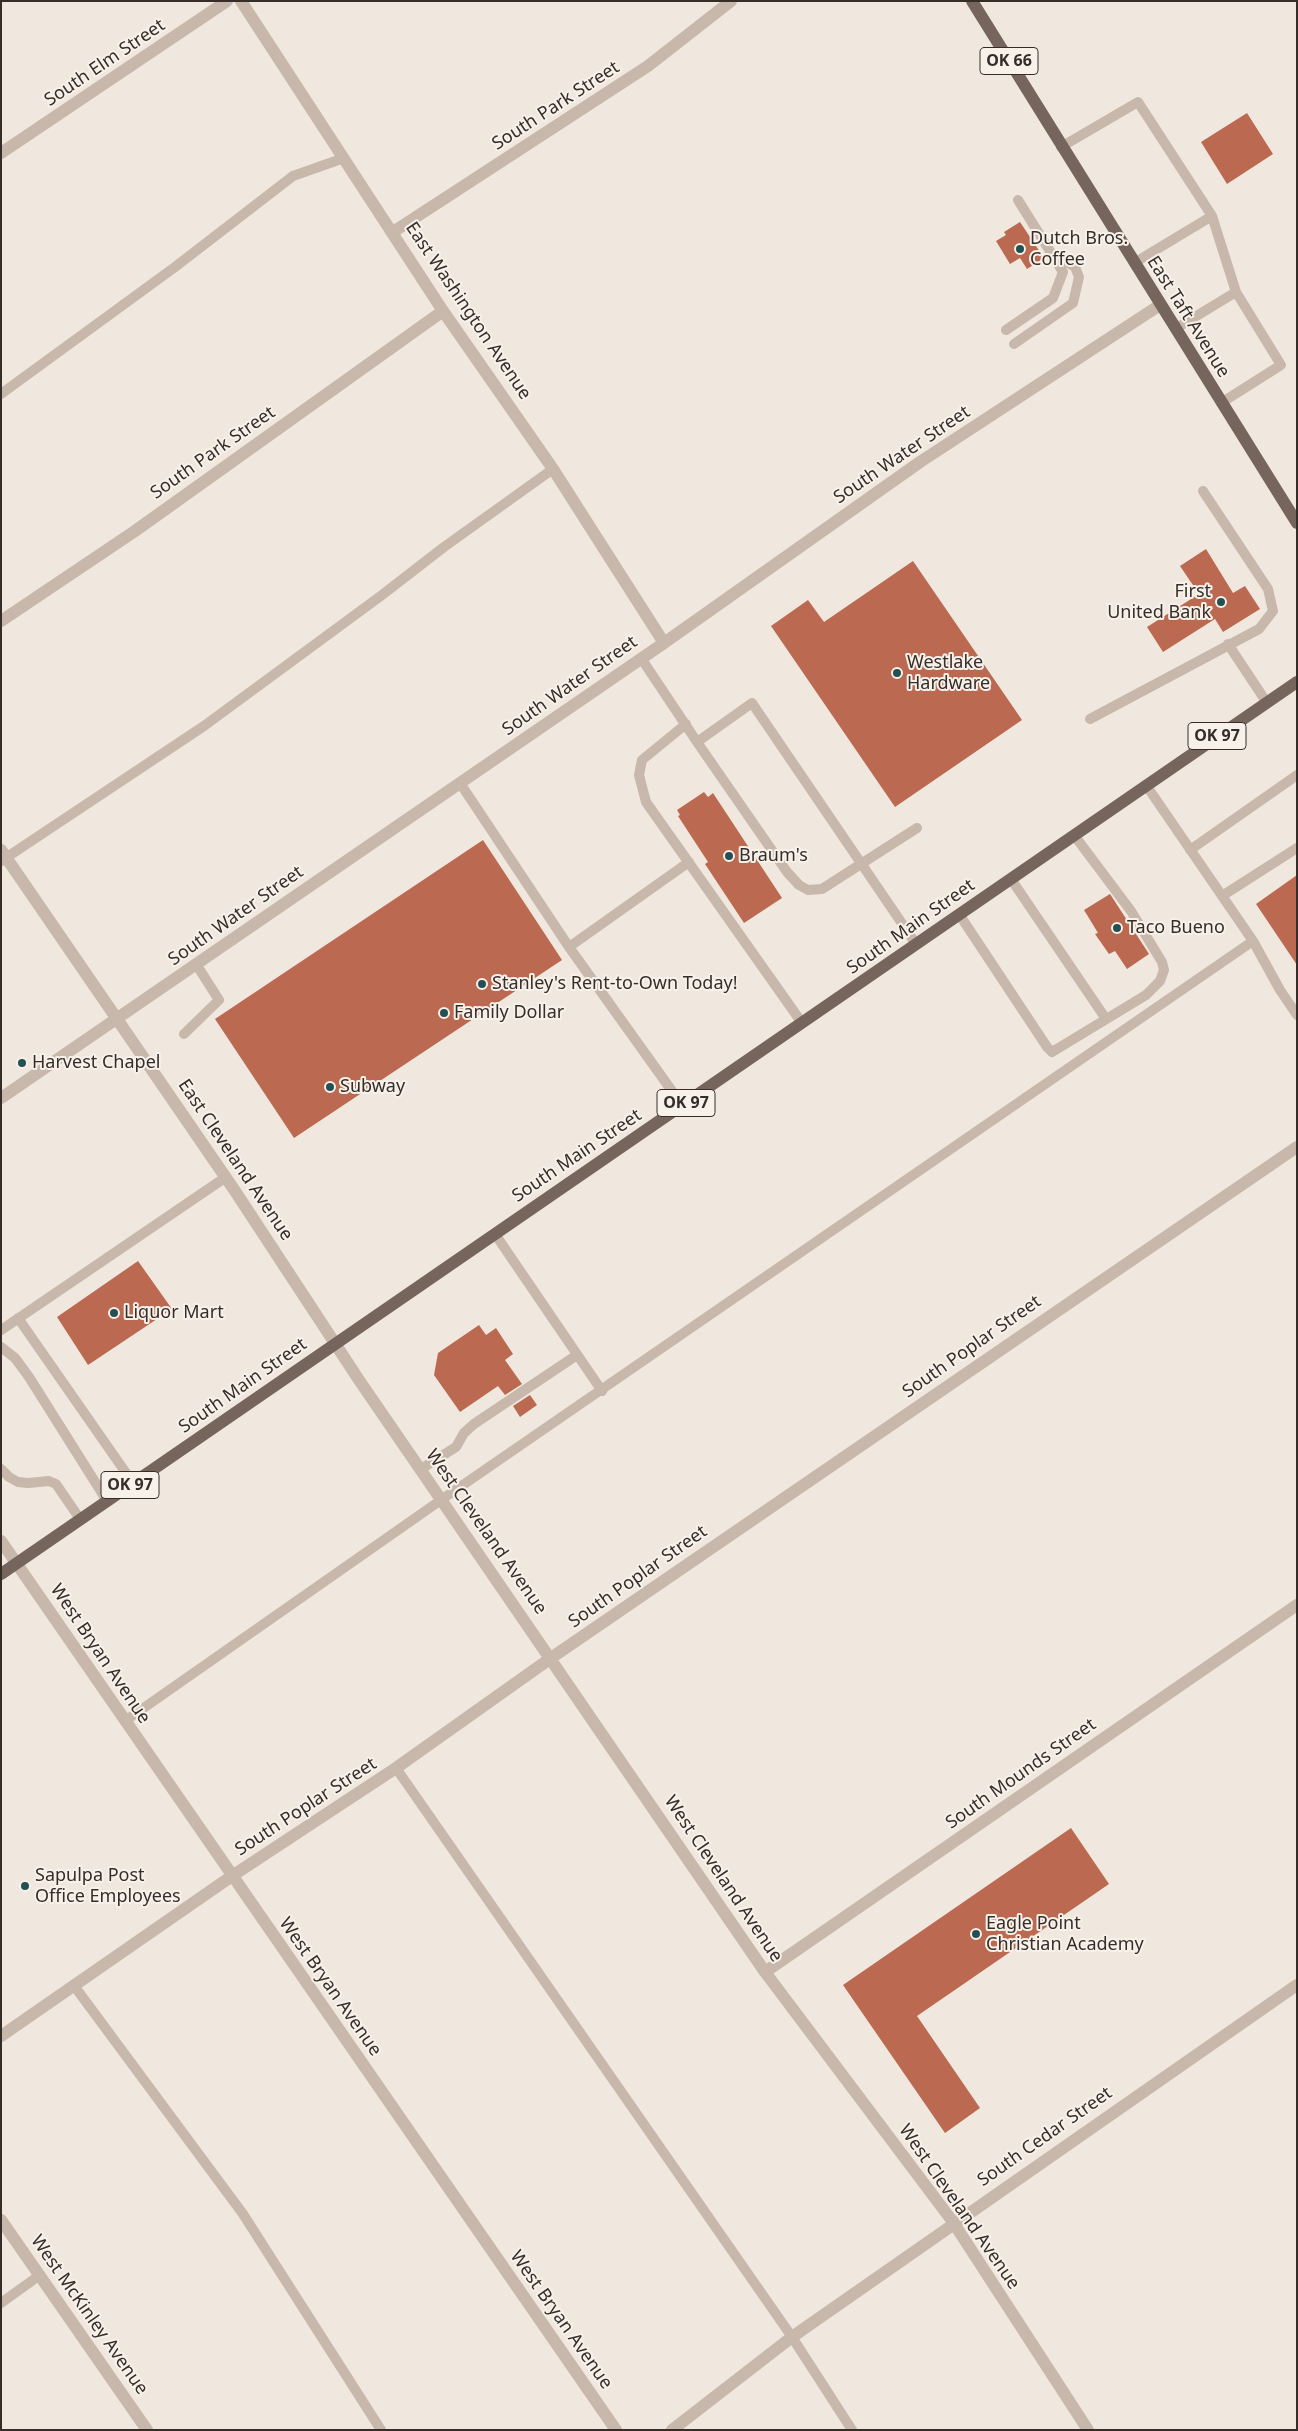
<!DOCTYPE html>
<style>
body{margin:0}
#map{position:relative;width:1298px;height:2431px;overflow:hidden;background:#f0e7de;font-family:"Noto Sans",sans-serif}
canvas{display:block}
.frame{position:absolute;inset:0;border:2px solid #362d29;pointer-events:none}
</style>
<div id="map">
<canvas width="1298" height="2431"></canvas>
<div class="frame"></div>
</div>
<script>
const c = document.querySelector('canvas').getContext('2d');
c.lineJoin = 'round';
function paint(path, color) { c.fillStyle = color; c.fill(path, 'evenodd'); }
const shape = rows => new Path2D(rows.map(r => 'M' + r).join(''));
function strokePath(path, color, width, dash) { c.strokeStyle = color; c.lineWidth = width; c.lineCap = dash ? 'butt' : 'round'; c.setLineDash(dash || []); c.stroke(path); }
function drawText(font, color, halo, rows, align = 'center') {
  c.font = font + ' "Noto Sans",sans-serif'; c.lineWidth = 4; c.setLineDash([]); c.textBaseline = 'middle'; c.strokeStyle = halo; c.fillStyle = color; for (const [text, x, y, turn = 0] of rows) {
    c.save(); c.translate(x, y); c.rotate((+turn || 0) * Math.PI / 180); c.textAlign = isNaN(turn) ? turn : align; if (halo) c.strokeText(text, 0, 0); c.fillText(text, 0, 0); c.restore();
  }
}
paint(shape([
 [1247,113,1273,154,1227,184,1201,142],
 [1020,222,1044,258,1027,269,1020,258,1010,264,996,241,1006,235,1004,232],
 [1206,549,1233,593,1245,586,1260,609,1223,632,1215,619,1163,652,1147,627,1199,594,1180,566],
 [913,561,1022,720,895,807,771,626,808,600,824,622],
 [704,792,708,797,713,793,782,898,744,923,705,864,708,862,678,816,680,815,677,810],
 [483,840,562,960,294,1138,215,1019],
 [1297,875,1297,965,1256,904],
 [1110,894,1149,954,1127,969,1115,951,1109,954,1095,934,1098,933,1084,910],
 [138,1261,172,1309,88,1365,57,1317],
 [479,1325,486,1335,496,1328,513,1354,505,1360,522,1384,505,1395,498,1386,460,1412,434,1375,438,1353],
 [530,1395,537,1405,520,1417,513,1406],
 [1071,1828,1109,1884,917,2016,980,2108,945,2133,843,1985]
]), '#bb6a51');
strokePath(shape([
 [1061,147,1138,102,1212,216,1236,292,1281,365,1221,403],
 [1134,263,1212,216],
 [1175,329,1236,292],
 [1006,330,1053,298,1063,272,1018,200],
 [1014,344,1073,303,1079,277,1075,267,1053,254],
 [1,394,175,267,293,176,344,158],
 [1228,644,1267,703],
 [641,658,697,742,752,703,916,944],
 [1090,719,1259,629,1273,611,1268,589,1203,491],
 [686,724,642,760,639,775,646,802,802,1023],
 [697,742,787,872,799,885,808,890,822,889,917,828],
 [460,783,569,947,682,1105],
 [1146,785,1253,941,1280,990,1297,1015],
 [1190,850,1297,775],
 [1,861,204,726,382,595,444,547,553,469],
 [1011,879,1106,1019],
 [1222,896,1297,848],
 [959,914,1047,1047,1052,1052,1146,995,1160,981,1164,970,1162,962,1131,911,1074,835],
 [569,947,689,862],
 [184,1034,219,1000,196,964],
 [495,1234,602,1391],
 [18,1318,133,1483],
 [1,1330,226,1177],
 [1,1347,15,1358,29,1377,107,1501],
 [1,1469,9,1477,18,1482,28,1483,49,1481,56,1484,80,1519],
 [421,1469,456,1447,464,1433,474,1424,577,1355],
 [125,1721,441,1500,1253,941],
 [396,1768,792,2337,852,2430],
 [75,1987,243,2214,381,2430],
 [1,2303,40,2275]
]), '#c7b8ab', 10);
strokePath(shape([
 [241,1,443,311,553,469,664,643],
 [1,153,227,1],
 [393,232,648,66,731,1],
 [1,621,135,531,443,311],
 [1,850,235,1191,359,1380,765,1972,953,2222,1088,2430],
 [1,1098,664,643,920,462,1160,305],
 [765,1972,1297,1605],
 [1,2036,232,1876,396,1768,551,1658,1297,1147],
 [1,2220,147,2430],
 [672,2430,792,2337,1297,1985]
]), '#c7b8ab', 12);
strokePath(shape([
 [1,1541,616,2430]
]), '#c7b8ab', 12);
strokePath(shape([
 [972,1,1297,523],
 [1,1574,1297,682]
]), '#76655c', 12);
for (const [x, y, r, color] of [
 [1020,249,5,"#225053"],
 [1221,602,5,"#225053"],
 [897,673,5,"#225053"],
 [729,856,5,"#225053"],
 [1117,928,5,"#225053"],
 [482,984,5,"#225053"],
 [444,1013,5,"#225053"],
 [22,1063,5,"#225053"],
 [330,1087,5,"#225053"],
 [114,1313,5,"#225053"],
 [25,1886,5,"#225053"],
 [976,1934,5,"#225053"]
]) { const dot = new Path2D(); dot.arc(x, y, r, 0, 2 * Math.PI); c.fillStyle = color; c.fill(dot); strokePath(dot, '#f8f1ea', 2); }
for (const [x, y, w] of [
 [1009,61,58],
 [1217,736,58],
 [686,1103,58],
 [130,1485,58]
]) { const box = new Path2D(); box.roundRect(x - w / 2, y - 13.5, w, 27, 4); c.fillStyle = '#f8f1ea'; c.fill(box); strokePath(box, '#362d29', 1); }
drawText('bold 16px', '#362d29', null, [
 ["OK 66",1009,61],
 ["OK 97",1217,736],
 ["OK 97",686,1103],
 ["OK 97",130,1485]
]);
drawText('18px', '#362d29', '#f8f1ea', [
 ["South Elm Street",105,63,-34],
 ["South Park Street",556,106,-33],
 ["East Washington Avenue",468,311,56],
 ["East Taft Avenue",1188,317,58],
 ["South Park Street",213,453,-35],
 ["South Water Street",902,455,-34],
 ["South Water Street",570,686,-35],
 ["South Water Street",236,916,-35],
 ["South Main Street",911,927,-35],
 ["South Main Street",577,1156,-34],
 ["East Cleveland Avenue",235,1160,56],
 ["South Poplar Street",972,1347,-35],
 ["South Main Street",243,1386,-35],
 ["West Cleveland Avenue",486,1532,55],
 ["South Poplar Street",638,1577,-35],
 ["West Bryan Avenue",100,1654,56],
 ["South Mounds Street",1021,1774,-35],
 ["South Poplar Street",306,1807,-33],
 ["West Cleveland Avenue",723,1879,56],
 ["West Bryan Avenue",330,1987,55],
 ["South Cedar Street",1045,2137,-35],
 ["West Cleveland Avenue",959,2207,55],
 ["West McKinley Avenue",89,2315,55],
 ["West Bryan Avenue",561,2320,55]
]);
drawText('18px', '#362d29', '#f8f1ea', [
 ["Dutch Bros.",1030,239],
 ["Coffee",1030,260],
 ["First",1211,592,"right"],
 ["United Bank",1211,613,"right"],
 ["Westlake",907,663],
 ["Hardware",907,684],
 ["Braum's",739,856],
 ["Taco Bueno",1127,928],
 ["Stanley's Rent-to-Own Today!",492,984],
 ["Family Dollar",454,1013],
 ["Harvest Chapel",32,1063],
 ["Subway",340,1087],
 ["Liquor Mart",124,1313],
 ["Sapulpa Post",35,1876],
 ["Office Employees",35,1897],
 ["Eagle Point",986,1924],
 ["Christian Academy",986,1945]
], 'left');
</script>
